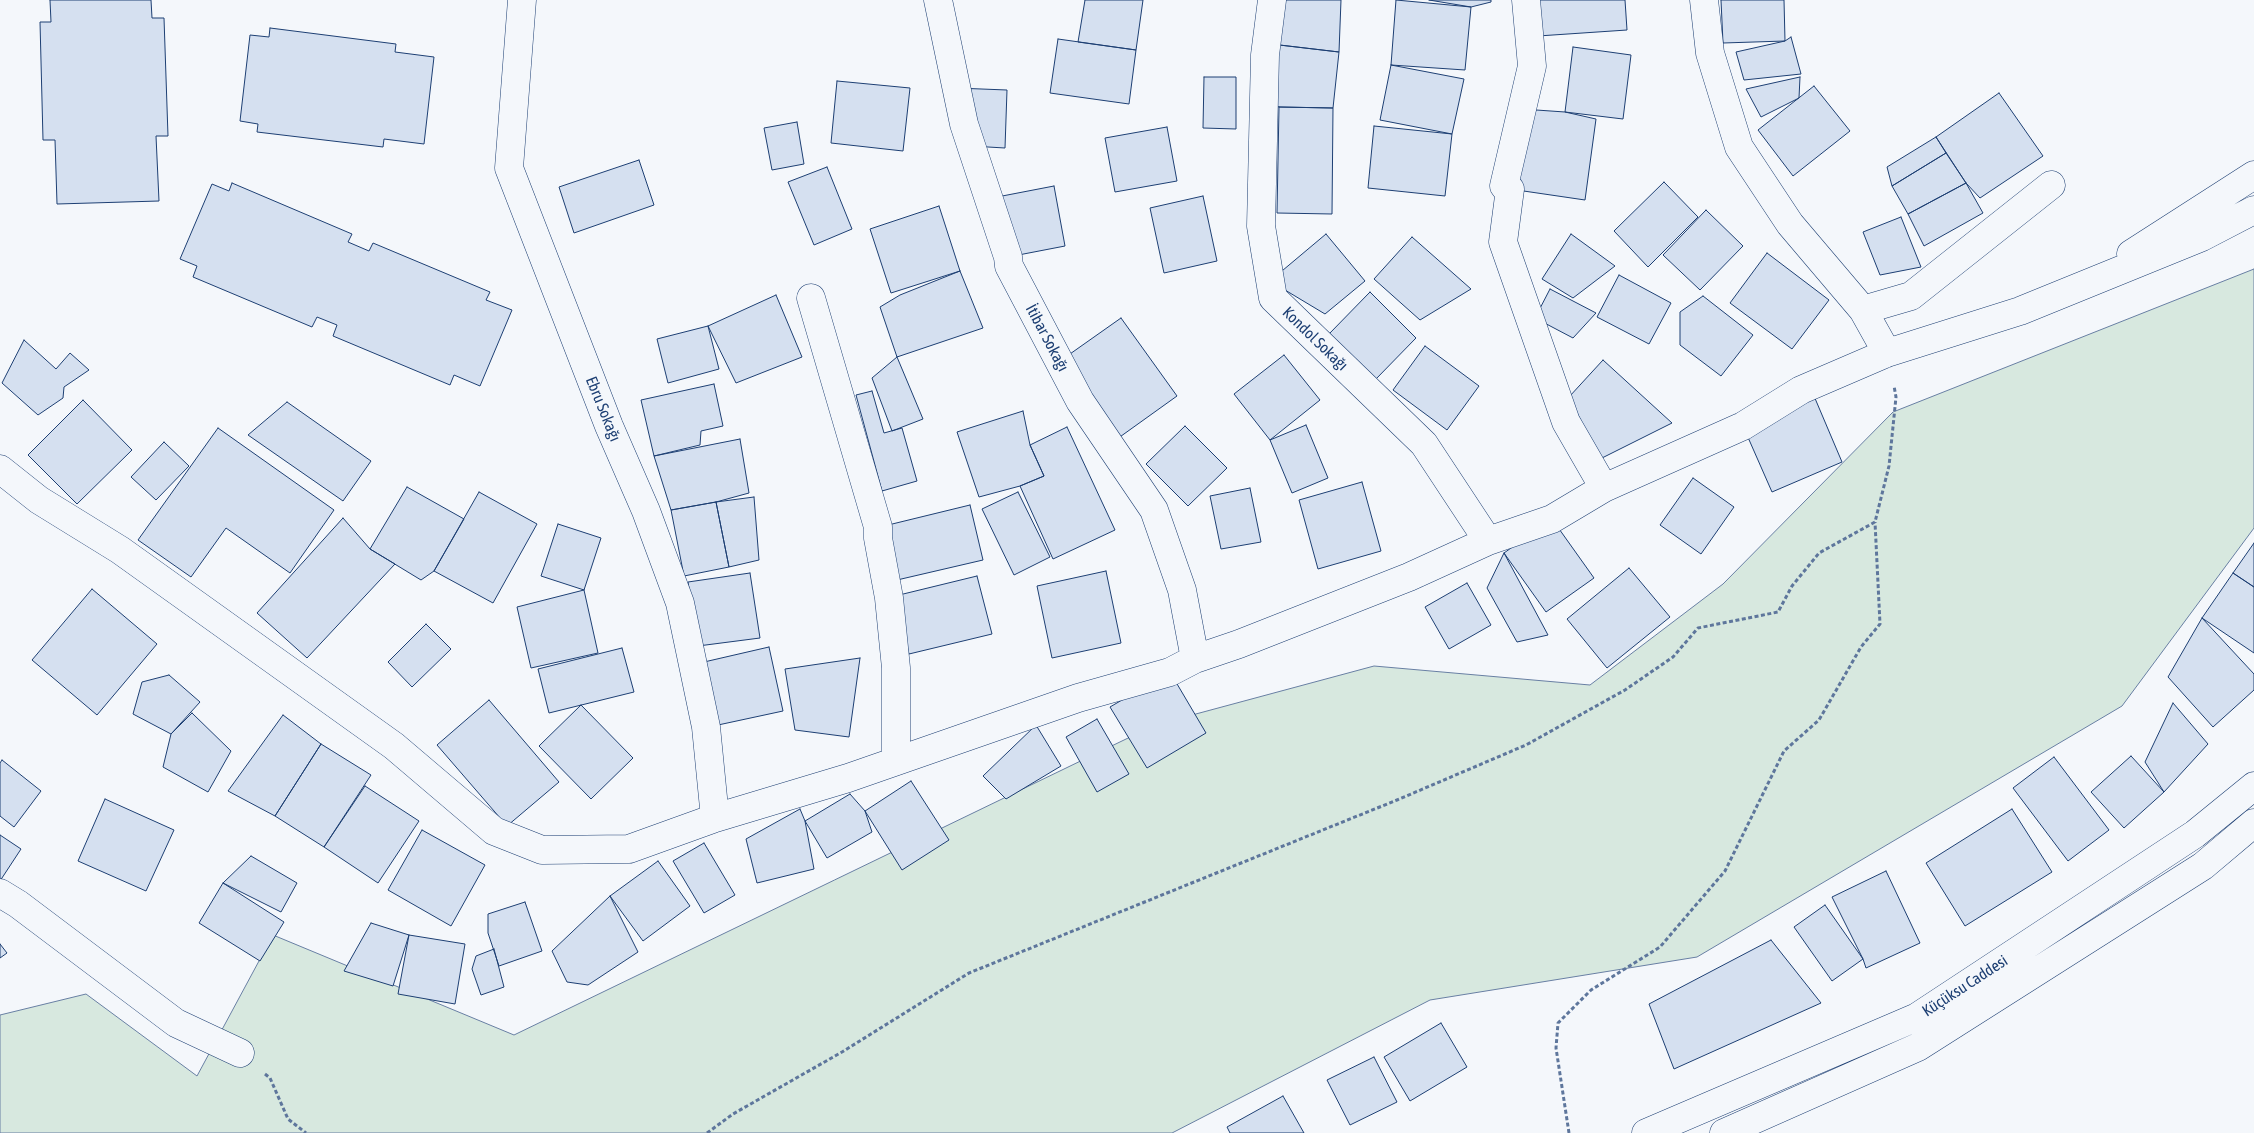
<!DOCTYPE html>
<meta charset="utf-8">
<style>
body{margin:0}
canvas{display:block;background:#f4f7fb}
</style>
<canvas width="2254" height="1133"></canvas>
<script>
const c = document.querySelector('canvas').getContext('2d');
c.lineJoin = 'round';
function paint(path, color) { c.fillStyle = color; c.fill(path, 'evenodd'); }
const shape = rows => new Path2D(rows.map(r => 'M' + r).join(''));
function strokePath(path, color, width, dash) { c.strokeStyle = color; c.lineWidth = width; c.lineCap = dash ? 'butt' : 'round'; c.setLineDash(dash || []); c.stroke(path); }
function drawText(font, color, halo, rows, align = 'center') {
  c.font = font + ' "Asap Condensed",sans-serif'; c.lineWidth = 4; c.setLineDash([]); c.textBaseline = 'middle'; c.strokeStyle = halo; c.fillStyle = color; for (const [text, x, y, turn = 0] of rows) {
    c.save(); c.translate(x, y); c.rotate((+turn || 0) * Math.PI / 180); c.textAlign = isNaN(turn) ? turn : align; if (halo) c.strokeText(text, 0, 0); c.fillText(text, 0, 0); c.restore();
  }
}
const green = shape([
 [2254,269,2254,528,2122,706,1697,957,1430,1000,1172,1133,0,1133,0,1015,86,994,197,1076,273,935,514,1035,1155,725,1374,666,1590,685,1723,584,1893,412,2254,269]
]);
paint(green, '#d7e8df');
strokePath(green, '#687fa3', 1);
const building = shape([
 [50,0,151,0,152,18,164,18,168,136,156,136,159,201,57,204,55,140,43,140,40,22,51,22,50,0],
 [1085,0,1143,0,1136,50,1078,42,1085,0],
 [1273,0,1341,0,1339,52,1271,44,1273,0],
 [1396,0,1471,7,1465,70,1391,65,1396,0],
 [1429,0,1491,0,1491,2,1471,7,1429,0],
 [1536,0,1625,0,1627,30,1538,36,1536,0],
 [1721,0,1784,0,1785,41,1723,43,1721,0],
 [270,28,396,44,395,52,434,57,424,144,384,139,383,147,257,132,258,124,240,121,250,35,269,37,270,28],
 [1791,37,1801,74,1744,80,1736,52,1785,41,1791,37],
 [1058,39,1136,50,1129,104,1050,93,1058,39],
 [1271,44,1339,52,1333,108,1279,107,1264,101,1271,44],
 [1573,47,1631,55,1623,119,1565,112,1573,47],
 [1391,65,1464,79,1452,134,1380,120,1391,65],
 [1204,77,1236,77,1236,129,1203,128,1204,77],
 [1800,77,1799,98,1761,117,1746,89,1800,77],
 [837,81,910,88,903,151,831,143,837,81],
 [1814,86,1850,131,1793,176,1758,130,1814,86],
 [956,88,1007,90,1005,148,971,146,956,88],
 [1999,93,2043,156,1980,198,1966,183,1936,137,1999,93],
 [1279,107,1333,108,1332,214,1277,213,1279,107],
 [1522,109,1565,112,1596,119,1585,200,1510,189,1522,109],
 [797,122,804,164,772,170,764,128,797,122],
 [1374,126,1452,134,1445,196,1368,188,1374,126],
 [1167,127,1177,181,1115,192,1105,138,1167,127],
 [1936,137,1946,153,1892,186,1887,167,1936,137],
 [1946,153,1966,183,1908,214,1892,186,1946,153],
 [639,160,654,205,574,233,559,187,639,160],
 [827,167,852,229,814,245,788,182,827,167],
 [1664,182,1698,217,1648,267,1614,231,1664,182],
 [232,183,352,234,348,242,369,251,373,243,490,292,486,300,512,310,480,386,454,375,450,385,333,336,337,325,317,317,312,327,193,277,197,266,180,259,212,184,229,191,232,183],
 [1966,183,1983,213,1924,246,1908,214,1966,183],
 [1054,186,1065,246,1008,257,997,197,1054,186],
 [1203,196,1217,261,1164,273,1150,208,1203,196],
 [939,206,960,271,891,293,870,229,939,206],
 [1706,210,1743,246,1700,290,1663,255,1706,210],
 [1901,217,1921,267,1880,275,1863,232,1901,217],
 [1326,234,1365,281,1325,314,1270,281,1326,234],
 [1571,234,1615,266,1573,298,1542,279,1571,234],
 [1412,237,1471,289,1420,320,1374,279,1412,237],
 [1767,253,1829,300,1792,349,1730,303,1767,253],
 [960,271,983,328,897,357,880,307,900,295,960,271],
 [1619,275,1671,303,1649,344,1597,317,1619,275],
 [1550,289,1596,313,1573,338,1535,318,1550,289],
 [1370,292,1416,338,1375,380,1329,334,1370,292],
 [776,295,802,357,736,383,708,326,776,295],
 [1703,296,1753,335,1721,376,1680,345,1680,312,1703,296],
 [1121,318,1177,396,1117,439,1060,361,1121,318],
 [708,326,719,369,668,383,657,339,708,326],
 [24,340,56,369,70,353,89,370,64,387,63,398,38,415,2,383,24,340],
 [1425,346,1479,386,1447,430,1393,390,1425,346],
 [1284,355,1320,400,1270,440,1234,394,1284,355],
 [897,357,923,419,892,431,872,378,897,357],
 [1603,360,1672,423,1600,459,1569,397,1603,360],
 [714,384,723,426,701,431,700,445,654,456,641,400,714,384],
 [872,391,884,433,902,428,917,481,882,491,856,395,872,391],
 [1814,396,1842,462,1772,492,1743,426,1814,396],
 [83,400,132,450,77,504,28,455,83,400],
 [287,402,371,461,343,501,248,435,287,402],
 [1023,411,1030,445,1044,476,1020,486,979,497,957,432,1023,411],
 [1306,425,1328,478,1292,493,1270,440,1306,425],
 [1185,426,1227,468,1188,506,1146,464,1185,426],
 [1067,427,1115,530,1053,559,1020,486,1044,476,1030,445,1067,427],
 [218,428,334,510,290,573,226,528,191,577,138,540,218,428],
 [740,439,749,493,716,502,671,510,654,456,740,439],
 [164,442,189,466,156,500,131,477,164,442],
 [1693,478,1734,507,1701,554,1660,525,1693,478],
 [1362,482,1381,551,1318,569,1299,500,1362,482],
 [407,487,464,519,434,571,421,580,370,549,407,487],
 [1250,488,1261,542,1221,549,1210,496,1250,488],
 [479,492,537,524,493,603,434,571,479,492],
 [1018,492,1050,557,1014,575,982,509,1018,492],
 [754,497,759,560,729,567,716,502,754,497],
 [716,502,729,567,684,576,671,510,716,502],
 [970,505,983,560,897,580,884,526,970,505],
 [343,518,370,549,395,564,307,658,257,613,343,518],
 [1552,519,1594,578,1546,612,1504,553,1552,519],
 [558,524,601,538,584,590,541,576,558,524],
 [2254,543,2254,587,2233,573,2254,543],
 [1504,553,1548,635,1517,642,1487,588,1504,553],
 [1629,568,1670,617,1607,668,1567,619,1629,568],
 [1106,571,1121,643,1052,658,1037,586,1106,571],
 [750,573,760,638,698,646,688,582,750,573],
 [2233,573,2254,587,2254,653,2202,618,2233,573],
 [977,576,992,634,909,654,895,596,977,576],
 [1467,583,1491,625,1449,649,1425,607,1467,583],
 [92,589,157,644,97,715,32,660,92,589],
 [584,590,598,653,531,668,517,607,584,590],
 [2202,618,2254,674,2254,690,2213,727,2168,677,2202,618],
 [426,624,451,649,412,687,388,662,426,624],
 [769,647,783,711,718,725,704,662,769,647],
 [622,648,634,692,549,713,538,669,622,648],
 [860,658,849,737,795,730,785,669,860,658],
 [1170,672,1206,733,1147,768,1110,707,1170,672],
 [169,675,200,702,171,734,133,714,142,682,169,675],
 [489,700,559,782,507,826,437,745,489,700],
 [2173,703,2208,744,2164,792,2145,762,2173,703],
 [581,705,633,758,591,799,539,746,581,705],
 [192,713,231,751,208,792,163,767,171,734,192,713],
 [283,715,321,744,275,816,228,791,283,715],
 [1097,719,1129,774,1097,792,1066,737,1097,719],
 [1036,725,1061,766,1006,799,983,776,1036,725],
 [321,744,371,775,324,847,275,816,321,744],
 [2131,756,2164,792,2124,828,2091,792,2131,756],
 [2054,757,2109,830,2068,861,2013,788,2054,757],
 [2,760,41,791,14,827,0,816,0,763,2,760],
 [911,781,949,840,902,870,865,811,911,781],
 [365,786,419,821,378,883,324,847,365,786],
 [850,794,865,811,872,832,827,858,805,821,850,794],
 [105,799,174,830,146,891,78,861,105,799],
 [800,809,805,821,814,869,757,883,746,839,800,809],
 [2012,809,2052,872,1965,926,1926,863,2012,809],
 [422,830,485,865,451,926,388,890,422,830],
 [0,835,21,849,0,881,0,835],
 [704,843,735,895,704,913,673,861,704,843],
 [251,856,297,883,281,912,223,883,251,856],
 [658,861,690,906,643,941,610,896,658,861],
 [1886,871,1920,943,1866,968,1863,959,1832,897,1886,871],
 [223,883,284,922,260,961,199,923,223,883],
 [610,896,638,952,588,985,567,982,552,951,610,896],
 [525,902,542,951,499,966,488,933,488,914,525,902],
 [1825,905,1863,959,1832,981,1794,927,1825,905],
 [371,923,409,935,393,986,344,971,371,923],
 [409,935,465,944,455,1004,398,994,409,935],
 [1771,940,1821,1003,1674,1069,1649,1004,1771,940],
 [0,944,7,953,0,958,0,944],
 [494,949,504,987,481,995,472,969,476,956,494,949],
 [1441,1023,1467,1067,1410,1101,1384,1057,1441,1023],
 [1374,1057,1397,1102,1350,1125,1327,1080,1374,1057],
 [1283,1096,1304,1133,1230,1133,1227,1127,1283,1096]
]);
paint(building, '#d5e0f0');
strokePath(building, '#1d3f73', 1);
const street = shape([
 [522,0,509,168,609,426,646,511,680,603,706,727,715,818],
 [938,0,964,124,1008,257,1009,266,1080,401,1154,510,1182,590,1195,659],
 [1272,0,1265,55,1261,226,1273,298,1424,444,1488,541],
 [1526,0,1532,66,1504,186,1510,189,1503,242,1566,422,1604,488],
 [1704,0,1710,53,1739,147,1790,224,1863,310,1887,353],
 [2131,254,2254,175],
 [811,298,878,527,878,538,889,598,896,668,896,761],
 [1863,310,1911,296,2051,185],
 [0,469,39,500,120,550,394,746,494,831,542,850,629,849,715,818,848,778,1078,698,1170,672,1195,659,1239,644,1409,577,1488,541,1552,519,1604,488,1743,426,1801,390,1887,353,2020,311,2202,237,2254,210],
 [0,893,18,904,176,1023,240,1053]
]);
const primary = shape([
 [1646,1133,1917,1017,2195,834,2254,786],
 [1724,1133,1918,1047,2203,866,2254,823]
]);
strokePath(street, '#1d3f73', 29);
strokePath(primary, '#1d3f73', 29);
strokePath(shape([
 [265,1074,270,1078,288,1119,306,1133],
 [707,1133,733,1114,842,1052,969,973,1397,800,1526,745,1625,690,1673,657,1698,628,1778,612,1792,586,1819,553,1875,522,1889,466,1896,397,1894,386],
 [1569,1133,1556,1048,1558,1023,1591,990,1660,947,1725,871,1784,751,1819,720,1861,647,1880,624,1875,522]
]), '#5e769c', 3, [4, 2.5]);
strokePath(street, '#f4f7fb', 28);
strokePath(primary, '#f4f7fb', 28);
drawText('16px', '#1d3f73', '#f4f7fb', [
 ["İtibar Sokağı",1047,338,62],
 ["Kondol Sokağı",1315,339,44],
 ["Ebru Sokağı",603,409,68],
 ["Küçüksu Caddesi",1965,986,-33]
]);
</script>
